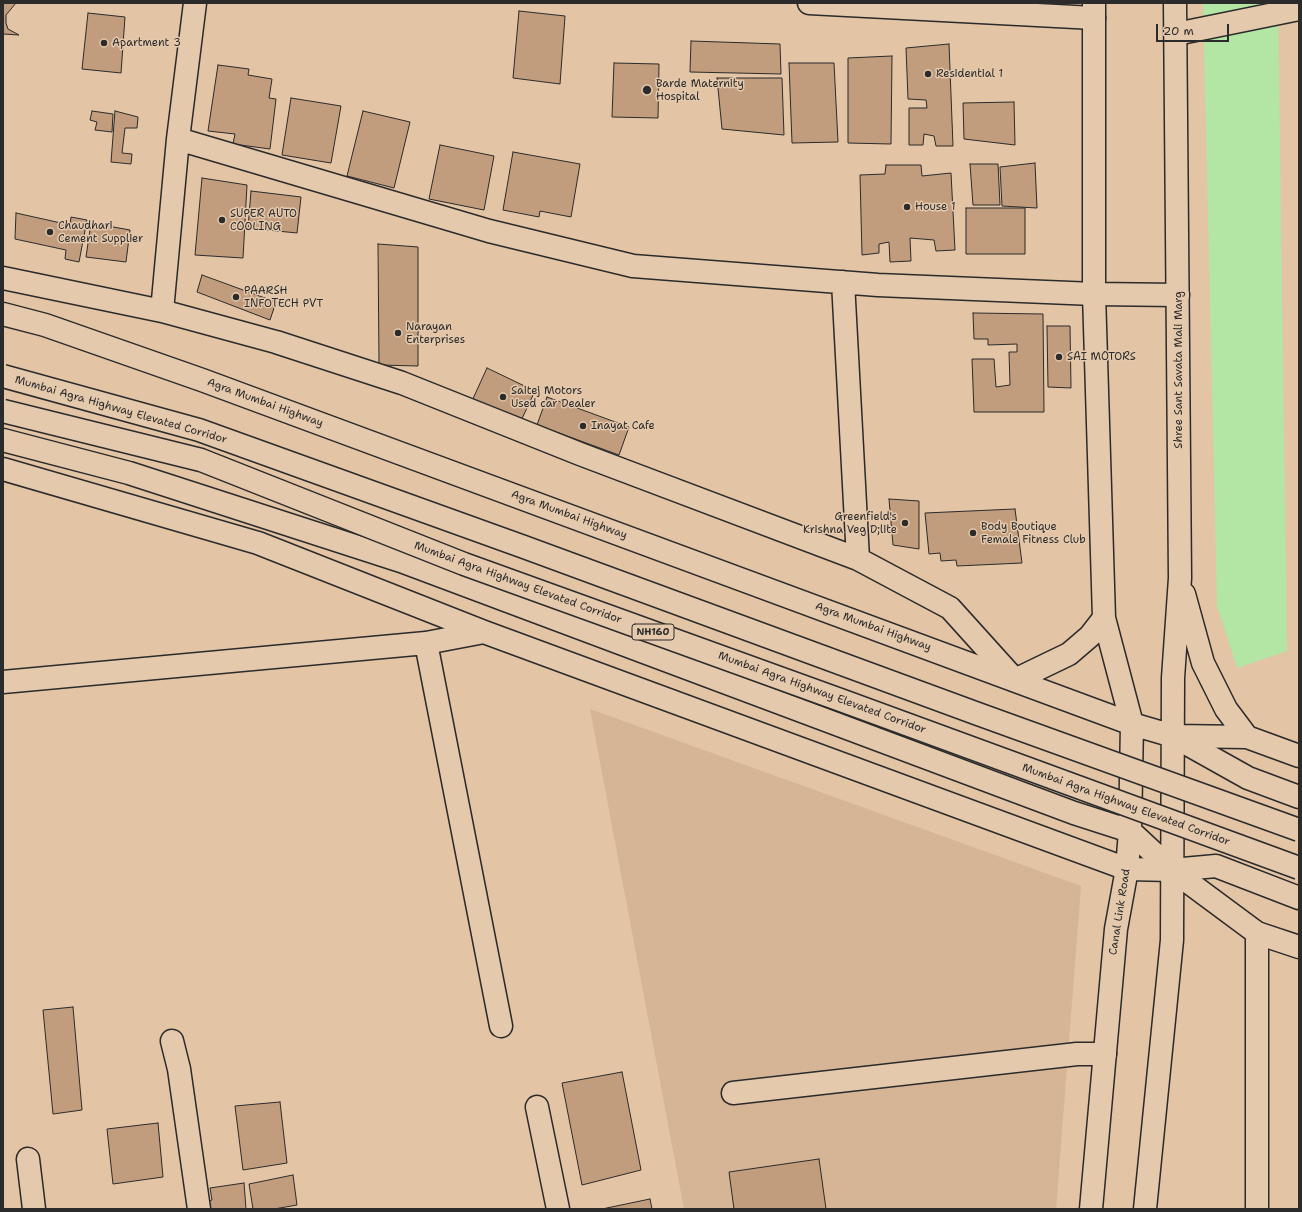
<!DOCTYPE html>
<style>
body{margin:0}
#map{position:relative;width:1302px;height:1212px;overflow:hidden;background:#e3c4a5;font-family:"Shantell Sans",sans-serif}
canvas{display:block}
.frame{position:absolute;inset:0;border:4px solid #2b2b2b;pointer-events:none}
.scale{position:absolute;left:1156px;top:24px;width:73px;height:18px;box-sizing:border-box;border:2px solid #2b2b2b;border-top:0;padding-left:5px;font-size:12px;line-height:14px;white-space:nowrap;color:#2b2b2b;-webkit-text-stroke:3px #e5c9ac;paint-order:stroke}
</style>
<div id="map">
<canvas width="1302" height="1212"></canvas>
<div class="frame"></div>
<div class="scale">20 m</div>
</div>
<script>
const c = document.querySelector('canvas').getContext('2d');
c.lineJoin = 'round';
function paint(path, color) { c.fillStyle = color; c.fill(path, 'evenodd'); }
const shape = rows => new Path2D(rows.map(r => 'M' + r).join(''));
function strokePath(path, color, width, dash) { c.strokeStyle = color; c.lineWidth = width; c.lineCap = dash ? 'butt' : 'round'; c.setLineDash(dash || []); c.stroke(path); }
function drawText(font, color, halo, rows, align = 'center') {
  c.font = font + ' "Shantell Sans",sans-serif'; c.lineWidth = 3; c.setLineDash([]); c.textBaseline = 'middle'; c.strokeStyle = halo; c.fillStyle = color; for (const [text, x, y, turn = 0] of rows) {
    c.save(); c.translate(x, y); c.rotate((+turn || 0) * Math.PI / 180); c.textAlign = isNaN(turn) ? turn : align; if (halo) c.strokeText(text, 0, 0); c.fillText(text, 0, 0); c.restore();
  }
}
paint(shape([
 [590,709,1081,886,1056,1209,684,1209]
]), '#d6b597');
paint(shape([
 [1203,3,1278,3,1287,651,1237,668,1217,606]
]), '#b3e5a5');
const building = shape([
 [3,3,16,3,6,15,6,23,8,29,19,35,3,34,3,3],
 [519,11,565,16,560,84,513,78,519,11],
 [88,13,125,17,121,73,82,69,88,13],
 [691,41,780,44,781,74,690,72,691,41],
 [949,44,953,146,936,146,934,136,924,134,923,145,909,145,909,108,927,108,926,100,908,99,906,48,949,44],
 [892,56,891,144,848,143,848,58,892,56],
 [614,63,659,64,658,118,612,117,614,63],
 [789,63,834,63,838,142,792,143,789,63],
 [218,65,249,69,248,75,272,79,269,98,276,99,270,149,233,144,235,134,208,131,218,65],
 [717,78,782,78,784,135,722,129,717,78],
 [291,98,341,106,331,163,282,155,291,98],
 [1014,102,1015,145,964,139,963,103,1014,102],
 [92,111,113,114,112,132,95,130,97,122,90,120,92,111],
 [115,111,138,117,137,128,125,128,122,153,132,154,131,164,111,162,115,111],
 [363,111,410,122,394,188,347,176,363,111],
 [440,145,494,156,484,210,429,199,440,145],
 [513,152,580,164,571,217,540,211,539,217,503,210,513,152],
 [1035,163,1037,208,1002,206,1000,167,1035,163],
 [970,164,998,164,1000,205,973,205,970,164],
 [886,165,921,165,922,176,951,173,955,250,936,251,934,240,910,238,911,261,890,262,889,242,879,244,879,253,862,255,860,175,885,174,886,165],
 [202,178,247,185,243,258,195,255,202,178],
 [251,191,301,197,297,233,248,228,251,191],
 [966,208,1025,208,1025,254,966,254,966,208],
 [16,213,70,225,71,217,87,220,79,262,65,259,66,250,15,239,16,213],
 [91,223,130,230,126,262,86,257,91,223],
 [378,244,418,247,418,366,379,365,378,244],
 [202,275,276,302,270,320,197,292,202,275],
 [973,313,1043,314,1044,412,974,412,972,359,994,359,996,387,1010,385,1009,352,1017,352,1017,344,988,345,988,339,974,339,973,313],
 [1047,326,1070,326,1071,388,1048,387,1047,326],
 [487,368,535,391,519,425,471,403,487,368],
 [547,397,629,427,619,455,537,425,547,397],
 [889,499,919,501,919,549,893,545,889,499],
 [1015,509,1022,563,957,566,956,560,941,561,940,553,929,554,925,513,1015,509],
 [73,1007,82,1110,53,1114,43,1010,73,1007],
 [622,1072,641,1170,582,1185,562,1083,622,1072],
 [280,1102,287,1163,243,1170,235,1106,280,1102],
 [158,1123,163,1177,113,1184,107,1129,158,1123],
 [819,1159,826,1209,734,1209,729,1172,819,1159],
 [293,1175,297,1205,274,1209,253,1209,249,1184,293,1175],
 [244,1183,246,1209,204,1209,203,1203,212,1200,210,1188,244,1183],
 [650,1199,652,1209,602,1209,650,1199]
]);
paint(building, '#c19d7d');
strokePath(building, '#2b2b2b', 1);
const minor = shape([
 [809,3,1094,18],
 [1176,34,1299,9],
 [178,139,489,231,633,266,878,285,1094,294,1178,295],
 [3,278,162,311,276,342,402,383,580,454,858,559,950,608,1015,680],
 [843,282,858,559],
 [162,311,178,139,195,3],
 [3,469,258,543,484,632,1127,869,1172,870],
 [426,643,501,1026],
 [3,682,426,643,484,632],
 [1257,933,1257,1209],
 [172,1041,179,1069,199,1209],
 [733,1093,1077,1054,1105,1054],
 [537,1107,558,1209],
 [28,1159,34,1209]
]);
const major = shape([
 [3,314,45,325,202,380,1132,724,1173,736,1247,737,1299,756],
 [3,440,129,473,401,561,1074,813,1130,831,1172,870,1257,933,1299,947],
 [1184,594,1203,663,1226,709,1247,737],
 [1015,680,1069,654,1090,636,1104,618,1094,294,1094,3],
 [1091,1209,1116,929,1127,869,1130,831,1132,724,1104,618],
 [1145,1209,1172,940,1173,678,1180,578,1175,3]
]);
const highway = shape([
 [1173,736,1248,778,1299,797],
 [1172,870,1216,866,1299,898]
]);
strokePath(minor, '#2b2b2b', 25);
strokePath(major, '#2b2b2b', 25);
strokePath(highway, '#2b2b2b', 25);
strokePath(minor, '#e5c9ac', 22);
strokePath(major, '#e5c9ac', 22);
strokePath(highway, '#e5c9ac', 22);
const highwayBridge = shape([
 [3,376,199,430,524,547,978,714,1299,830],
 [3,411,201,460,464,564,846,702,1299,868]
]);
strokePath(highwayBridge, '#2b2b2b', 25, []);
strokePath(highwayBridge, '#e5c9ac', 22);
for (const [x, y, r, color] of [
 [104,43,4,"#2b2b2b"],
 [928,74,4,"#2b2b2b"],
 [647,90,5,"#2b2b2b"],
 [907,207,4,"#2b2b2b"],
 [222,220,4,"#2b2b2b"],
 [50,232,4,"#2b2b2b"],
 [236,297,4,"#2b2b2b"],
 [398,333,4,"#2b2b2b"],
 [1059,357,4,"#2b2b2b"],
 [503,397,4,"#2b2b2b"],
 [583,426,4,"#2b2b2b"],
 [905,523,4,"#2b2b2b"],
 [973,533,4,"#2b2b2b"]
]) { const dot = new Path2D(); dot.arc(x, y, r, 0, 2 * Math.PI); c.fillStyle = color; c.fill(dot); strokePath(dot, '#e5c9ac', 1.5); }
for (const [x, y, w] of [
 [653,632,42]
]) { const box = new Path2D(); box.roundRect(x - w / 2, y - 8, w, 16, 3); c.fillStyle = '#e5c9ac'; c.fill(box); strokePath(box, '#2b2b2b', 1); }
drawText('bold 10px', '#2b2b2b', null, [
 ["NH160",653,632]
]);
drawText('11px', '#2b2b2b', '#e5c9ac', [
 ["Apartment 3",112,43],
 ["Residential 1",936,74],
 ["Barde Maternity",656,84],
 ["Hospital",656,97],
 ["House 1",915,207],
 ["SUPER AUTO",230,214],
 ["COOLING",230,227],
 ["Chaudhari",58,226],
 ["Cement Supplier",58,239],
 ["PAARSH",244,291],
 ["INFOTECH PVT",244,304],
 ["Narayan",406,327],
 ["Enterprises",406,340],
 ["SAI MOTORS",1067,357],
 ["Saitej Motors",511,391],
 ["Used car Dealer",511,404],
 ["Inayat Cafe",591,426],
 ["Greenfield's",897,517,"right"],
 ["Krishna Veg D;lite",897,530,"right"],
 ["Body Boutique",981,527],
 ["Female Fitness Club",981,540]
], 'left');
drawText('11px', '#2b2b2b', '#e5c9ac', [
 ["Shree Sant Savata Mali Marg",1179,370,-90],
 ["Agra Mumbai Highway",265,403,20],
 ["Mumbai Agra Highway Elevated Corridor",121,410,16],
 ["Agra Mumbai Highway",569,515,20],
 ["Mumbai Agra Highway Elevated Corridor",518,583,20],
 ["Agra Mumbai Highway",873,627,20],
 ["Mumbai Agra Highway Elevated Corridor",822,693,20],
 ["Mumbai Agra Highway Elevated Corridor",1126,805,20],
 ["Canal Link Road",1120,912,-81]
]);
</script>
